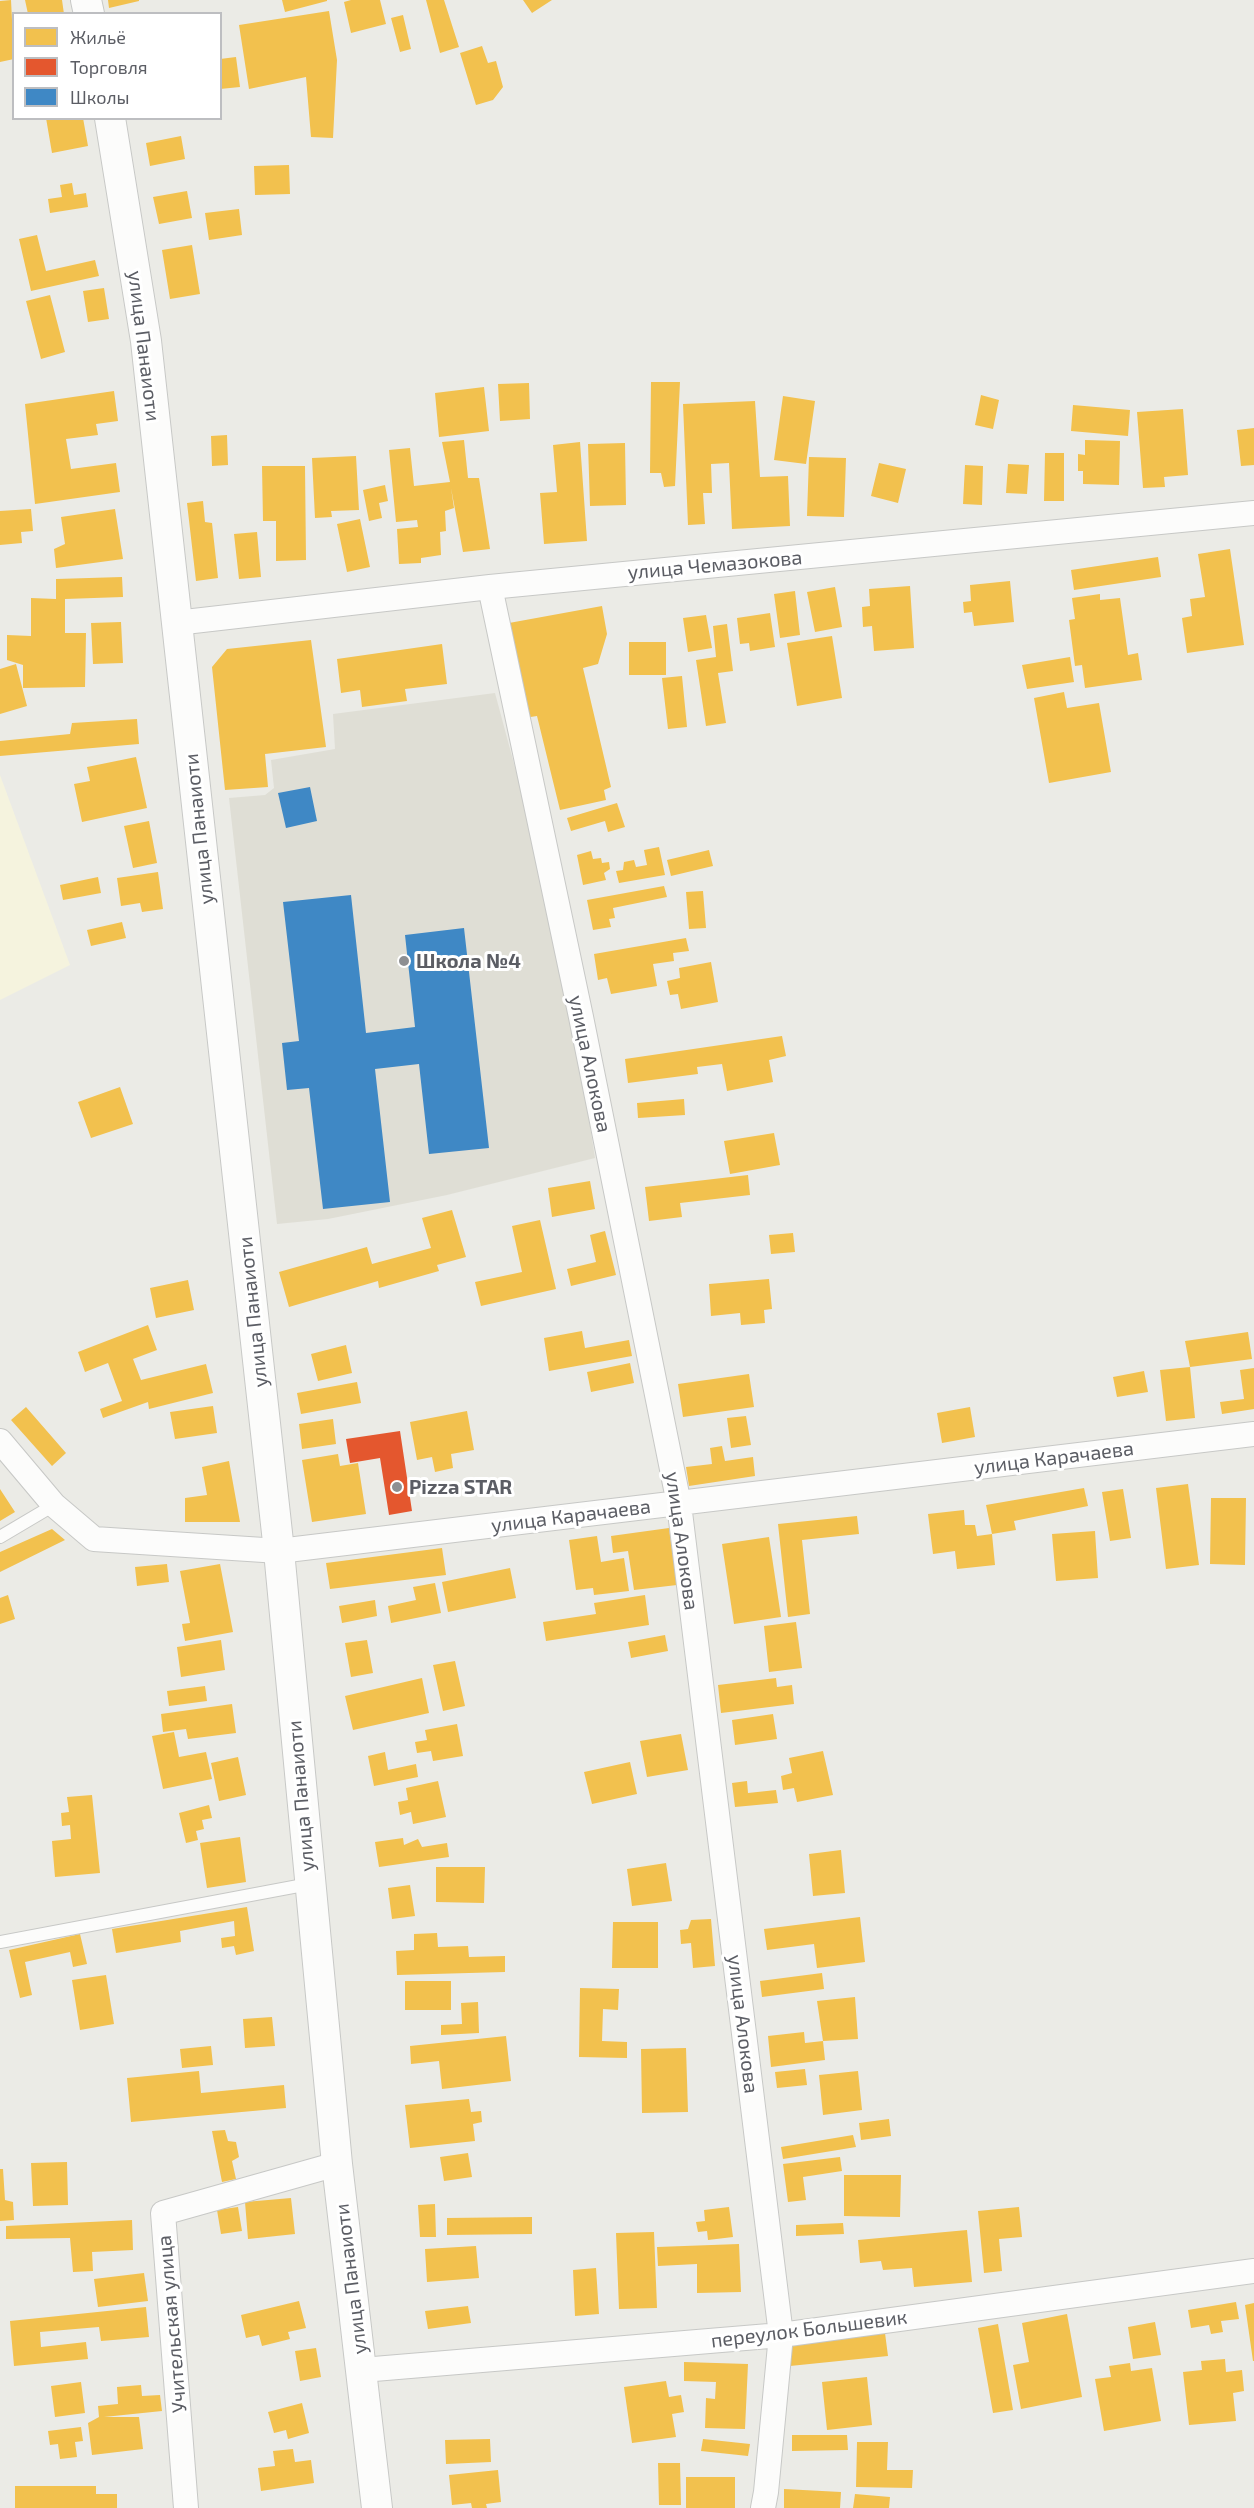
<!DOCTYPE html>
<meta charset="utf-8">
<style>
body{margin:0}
#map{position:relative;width:1254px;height:2508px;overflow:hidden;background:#ebebe6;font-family:"Exo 2",sans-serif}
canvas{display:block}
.legend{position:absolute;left:12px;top:12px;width:210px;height:108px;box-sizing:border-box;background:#fff;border:2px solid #bdbec1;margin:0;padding:8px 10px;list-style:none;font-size:18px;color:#5b5d64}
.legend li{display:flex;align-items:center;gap:12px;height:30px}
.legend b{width:30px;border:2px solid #bdbec1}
</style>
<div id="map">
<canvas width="1254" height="2508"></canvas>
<ul class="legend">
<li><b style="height:16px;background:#f2c14e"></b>Жильё</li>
<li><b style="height:16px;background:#e4572e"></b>Торговля</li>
<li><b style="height:16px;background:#3f88c5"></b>Школы</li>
</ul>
</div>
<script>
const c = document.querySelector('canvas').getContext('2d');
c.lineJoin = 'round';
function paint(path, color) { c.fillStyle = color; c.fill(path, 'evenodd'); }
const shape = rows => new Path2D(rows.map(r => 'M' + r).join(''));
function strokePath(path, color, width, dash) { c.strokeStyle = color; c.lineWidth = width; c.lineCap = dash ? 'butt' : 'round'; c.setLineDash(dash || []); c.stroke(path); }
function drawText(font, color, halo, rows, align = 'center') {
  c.font = font + ' "Exo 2",sans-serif'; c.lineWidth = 6; c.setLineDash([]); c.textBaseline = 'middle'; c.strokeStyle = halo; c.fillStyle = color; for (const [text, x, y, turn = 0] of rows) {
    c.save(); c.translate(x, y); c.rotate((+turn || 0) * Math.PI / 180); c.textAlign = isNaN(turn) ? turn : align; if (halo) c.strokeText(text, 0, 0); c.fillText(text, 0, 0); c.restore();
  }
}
paint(shape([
 [0,775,70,965,0,1000]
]), '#f5f3de');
paint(shape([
 [495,693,543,872,578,1049,595,1158,447,1195,328,1219,277,1224,229,798,265,795,274,788,271,760,335,749,333,714]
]), '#dfded5');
paint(shape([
 [11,0,14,59,0,62,0,1],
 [25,0,62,0,64,14,28,14],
 [108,0,139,0,139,1,109,8],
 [282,0,327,0,327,1,285,12],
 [351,0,380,0,386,24,351,33,344,2],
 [426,0,444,0,459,47,440,53],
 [523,0,552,0,532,13],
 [329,11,337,60,333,138,311,137,306,77,249,89,239,25],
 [403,15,411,49,400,52,391,18],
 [482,46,488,63,496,61,503,87,493,100,476,105,460,53],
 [236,57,240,87,220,89,220,59],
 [46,118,83,118,88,146,52,153],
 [181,136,185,159,150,166,146,143],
 [289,165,290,194,255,195,254,166],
 [72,183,74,195,86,193,88,207,50,213,48,199,62,197,60,185],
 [187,191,192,218,159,224,153,197],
 [239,209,242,235,209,240,205,213],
 [37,235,46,271,95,260,99,276,31,291,19,239],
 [192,245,200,294,170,299,162,250],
 [104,288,109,319,88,322,83,291],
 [50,295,65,352,41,359,26,301],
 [651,382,680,382,675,486,664,487,661,473,650,473],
 [529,383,530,419,500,421,498,384],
 [484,387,489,431,439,437,435,393],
 [114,391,118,421,96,424,98,435,66,439,71,469,116,463,120,492,35,504,25,404],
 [981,395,999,400,993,429,975,425],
 [783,396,815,401,806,464,774,460],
 [755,401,760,477,788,476,790,526,732,529,729,463,711,464,712,493,703,493,705,524,688,525,683,404],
 [1073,405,1130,410,1128,436,1071,431],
 [1183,409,1188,475,1164,477,1165,487,1143,488,1137,412],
 [1254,428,1254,465,1241,466,1237,430],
 [227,435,228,465,212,466,211,436],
 [464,440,468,478,479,478,490,549,463,552,451,488,454,508,445,511,446,531,440,532,441,555,421,558,421,563,399,564,397,529,418,527,417,520,396,522,389,450,410,448,414,486,450,482,442,442],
 [1085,440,1120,441,1119,485,1083,484,1083,471,1078,471,1078,454,1085,455],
 [580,442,587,541,544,544,540,493,557,492,553,445],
 [625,443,626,505,590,506,588,444],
 [1045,453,1064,453,1064,501,1044,501],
 [356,456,359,510,331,511,332,517,315,518,312,458],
 [809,457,846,458,844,517,807,516],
 [879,463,906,469,898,503,871,496],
 [1008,464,1029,465,1027,494,1006,493],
 [965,465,983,466,982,505,963,504],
 [262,466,305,466,306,560,276,561,276,521,263,521],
 [385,485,388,501,379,503,382,518,369,521,363,490],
 [203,501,205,522,212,523,218,578,196,581,187,503],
 [31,509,33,531,21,532,22,543,0,545,0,511],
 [115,509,123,559,56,568,54,549,65,544,61,517],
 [360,519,370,567,347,572,337,524],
 [257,532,261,577,239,579,234,534],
 [1230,549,1244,645,1187,653,1182,618,1192,616,1190,599,1205,597,1198,554],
 [1158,557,1161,577,1074,590,1071,570],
 [122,577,123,597,65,599,65,633,86,633,85,687,23,688,23,665,7,660,7,635,31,636,31,598,56,599,56,579],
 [1010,581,1014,622,974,626,972,612,964,613,963,602,971,601,970,585],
 [910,586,914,648,874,651,872,626,863,627,862,607,870,606,869,589],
 [835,587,842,627,815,632,807,592],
 [795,591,800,635,780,638,774,594],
 [1100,594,1100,600,1120,598,1128,655,1138,653,1142,680,1085,688,1082,665,1075,666,1069,620,1075,619,1072,598],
 [602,606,607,634,598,664,583,668,611,787,604,790,606,800,560,810,537,716,524,718,509,623],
 [770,613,775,647,750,651,749,643,740,644,737,618],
 [706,615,712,648,688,652,683,618],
 [121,622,123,663,93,664,91,623],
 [727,624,733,671,718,673,726,723,706,726,696,660,716,657,713,626],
 [832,636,842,698,797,706,787,643],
 [311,640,326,747,265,754,268,787,225,790,212,667,227,649],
 [629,642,666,642,666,675,629,675],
 [442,644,447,684,405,689,407,701,362,707,360,690,341,693,337,659],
 [1070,657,1074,682,1027,689,1022,665],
 [16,664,27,706,0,714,0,669],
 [682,676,687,727,668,729,662,678],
 [1064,692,1067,708,1099,703,1111,772,1049,783,1034,698],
 [137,719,139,744,0,756,0,741,70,734,72,723],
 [136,757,147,808,82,822,74,784,90,781,87,767],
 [617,803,625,827,608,832,605,821,571,831,567,818],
 [149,821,157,863,133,868,124,826],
 [659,847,665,875,619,883,616,871,623,870,624,862,634,860,636,867,647,865,644,850],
 [709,850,713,866,671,876,667,860],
 [591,851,593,859,601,858,602,863,609,862,610,869,604,873,606,880,583,885,577,855],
 [158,872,163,909,142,912,140,903,121,906,117,878],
 [98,877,101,893,63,900,60,885],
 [664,886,667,897,613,908,615,918,609,919,611,927,593,930,587,900],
 [703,891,706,928,689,929,686,892],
 [122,922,126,938,91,946,87,930],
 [686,938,689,951,673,953,674,961,653,964,657,986,611,994,607,978,598,980,594,954],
 [711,962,718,1002,681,1009,678,994,670,995,667,981,680,978,679,968],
 [782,1036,786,1056,769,1060,773,1082,727,1091,722,1064,697,1067,698,1074,628,1083,625,1059],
 [120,1087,133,1124,91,1138,78,1102],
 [684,1099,685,1115,638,1118,637,1103],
 [774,1133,780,1165,730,1174,724,1141],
 [748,1175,750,1195,680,1203,682,1217,649,1221,645,1187],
 [590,1181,595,1209,552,1217,548,1188],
 [452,1210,466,1257,437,1265,439,1271,379,1288,378,1281,289,1307,279,1272,367,1247,372,1264,431,1248,422,1218],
 [540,1220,556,1289,481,1306,475,1282,522,1272,512,1226],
 [605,1231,616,1275,571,1286,567,1269,596,1262,590,1235],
 [793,1233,795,1252,771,1254,769,1235],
 [769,1279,772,1309,764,1310,765,1323,741,1325,740,1313,711,1316,709,1284],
 [188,1280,194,1310,156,1318,150,1288],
 [148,1325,157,1350,133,1359,141,1380,206,1364,213,1393,149,1409,148,1402,103,1418,100,1409,122,1401,108,1363,85,1372,78,1352],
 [582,1331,585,1348,629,1340,632,1356,549,1371,544,1338],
 [1248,1332,1252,1359,1190,1367,1185,1341],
 [346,1345,352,1373,318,1381,311,1354],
 [630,1363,634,1383,591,1392,587,1372],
 [1190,1367,1195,1418,1166,1421,1160,1370],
 [1254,1368,1254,1409,1222,1414,1220,1402,1244,1399,1240,1370],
 [1144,1371,1148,1392,1117,1397,1113,1377],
 [749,1374,754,1407,683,1417,678,1384],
 [357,1382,361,1403,301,1414,297,1393],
 [213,1406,217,1433,175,1439,170,1412],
 [26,1407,66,1453,52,1466,11,1420],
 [970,1407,975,1437,942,1443,937,1413],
 [467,1411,474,1450,451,1454,453,1468,435,1472,432,1457,417,1460,410,1422],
 [746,1416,751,1445,731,1448,727,1418],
 [333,1419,336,1444,302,1449,299,1424],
 [722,1446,725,1461,753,1457,755,1476,689,1486,686,1467,712,1464,710,1448],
 [338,1454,340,1466,358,1463,366,1514,312,1522,302,1460],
 [229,1461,240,1522,185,1522,185,1498,207,1495,202,1467],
 [1188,1484,1199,1565,1166,1569,1156,1488],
 [1084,1488,1088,1506,1014,1521,1016,1530,992,1534,995,1565,957,1569,955,1551,933,1554,928,1514,964,1510,965,1525,975,1525,977,1536,992,1534,986,1505],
 [0,1489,15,1512,0,1521],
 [1123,1489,1131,1538,1110,1541,1102,1492],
 [1211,1498,1246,1498,1245,1565,1210,1564],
 [857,1516,859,1534,802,1540,810,1614,788,1617,778,1524],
 [669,1528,677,1585,634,1590,628,1551,613,1553,611,1536],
 [52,1529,65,1540,0,1572,0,1552],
 [1095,1531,1098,1578,1056,1581,1052,1534],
 [597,1536,601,1562,624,1558,629,1591,594,1595,593,1588,576,1590,569,1540],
 [769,1537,781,1617,734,1624,722,1544],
 [442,1548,446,1575,330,1589,326,1563],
 [167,1564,169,1582,137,1586,135,1567],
 [220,1564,233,1632,185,1641,182,1624,190,1623,180,1571],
 [510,1568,516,1598,448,1612,442,1582],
 [435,1583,441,1613,391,1623,388,1606,416,1600,413,1587],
 [8,1595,15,1619,0,1624,0,1598],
 [645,1595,649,1625,546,1641,543,1622,596,1614,594,1603],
 [375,1600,377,1616,342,1623,339,1606],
 [796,1622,802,1668,769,1672,764,1626],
 [665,1635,668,1651,631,1658,628,1642],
 [221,1640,225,1670,181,1677,177,1647],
 [367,1640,373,1673,351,1677,345,1643],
 [455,1661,465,1706,443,1711,433,1665],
 [422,1678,429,1713,353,1730,345,1696],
 [776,1678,777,1687,792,1685,794,1704,721,1713,718,1685],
 [205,1686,207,1701,169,1706,167,1691],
 [232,1704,236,1733,188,1739,186,1729,163,1732,161,1714],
 [773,1714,777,1739,735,1745,732,1720],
 [457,1724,463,1756,433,1761,431,1751,417,1753,415,1742,427,1740,425,1730],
 [174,1732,179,1757,206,1752,212,1779,163,1789,152,1736],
 [681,1734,688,1770,647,1777,640,1741],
 [823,1751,833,1795,797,1802,794,1788,783,1790,781,1776,792,1773,789,1758],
 [385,1752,388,1770,416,1764,418,1777,374,1786,368,1756],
 [238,1757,246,1795,219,1801,211,1763],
 [630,1762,637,1794,592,1804,584,1772],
 [438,1781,446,1817,413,1824,411,1812,400,1815,398,1802,408,1800,406,1788],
 [747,1781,748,1793,776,1790,778,1803,735,1807,732,1783],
 [92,1795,100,1873,55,1877,52,1841,71,1839,70,1825,62,1826,61,1813,69,1812,67,1797],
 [209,1805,212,1818,202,1820,204,1829,196,1831,198,1840,186,1843,179,1813],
 [240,1837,246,1882,207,1888,200,1843],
 [403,1838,404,1845,418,1839,422,1847,447,1843,449,1857,379,1867,375,1842],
 [841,1850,845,1893,813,1896,809,1854],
 [666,1863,672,1901,632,1906,627,1869],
 [436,1867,485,1867,484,1903,436,1902],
 [410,1885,415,1916,392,1919,388,1888],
 [247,1907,254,1951,236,1955,234,1946,222,1948,221,1938,235,1936,234,1921,180,1931,181,1942,116,1953,112,1929],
 [860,1917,865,1962,817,1968,814,1944,767,1950,764,1929],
 [711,1919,715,1966,693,1968,691,1943,681,1944,680,1930,688,1929,691,1920],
 [613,1922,658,1922,658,1968,612,1968],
 [437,1933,438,1947,468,1946,469,1957,505,1956,505,1972,397,1975,396,1951,414,1950,414,1934],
 [80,1934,87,1964,73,1967,70,1952,25,1962,32,1995,20,1998,9,1950],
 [822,1973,824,1989,762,1997,760,1981],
 [106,1975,114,2024,80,2030,72,1980],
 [405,1981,451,1981,451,2010,405,2010],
 [580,1988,619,1989,618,2010,603,2009,602,2041,627,2042,627,2058,579,2057],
 [855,1997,858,2039,823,2041,817,2001],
 [478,2002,479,2033,441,2035,441,2025,462,2024,461,2003],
 [272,2017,275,2046,245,2048,243,2019],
 [804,2032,805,2043,823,2041,825,2060,771,2067,768,2036],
 [506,2036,511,2081,442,2089,439,2061,411,2064,410,2046],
 [211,2046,213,2065,182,2068,180,2049],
 [686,2048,688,2112,642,2113,641,2049],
 [805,2069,807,2085,777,2088,775,2072],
 [199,2071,201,2093,284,2085,286,2108,131,2122,127,2078],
 [858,2071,862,2110,823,2115,819,2075],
 [469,2099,471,2112,481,2111,482,2122,473,2124,475,2141,410,2148,405,2105],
 [889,2119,891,2136,861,2140,859,2123],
 [225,2130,228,2141,236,2142,239,2157,232,2161,236,2179,222,2182,212,2131],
 [853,2135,856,2147,783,2159,781,2147],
 [468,2153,472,2177,444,2181,440,2157],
 [840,2157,842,2171,803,2177,806,2200,788,2202,783,2164],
 [67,2162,68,2205,33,2206,31,2163],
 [0,2169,3,2169,5,2200,13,2202,14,2220,0,2221],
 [844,2175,901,2175,900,2217,844,2216],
 [291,2198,295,2234,248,2239,245,2202],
 [435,2204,436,2237,420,2237,418,2205],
 [238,2207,242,2231,221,2234,217,2210],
 [729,2207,733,2237,708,2240,707,2231,698,2232,696,2222,705,2221,704,2210],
 [1019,2207,1022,2237,999,2239,1002,2271,984,2273,978,2211],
 [532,2217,532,2234,447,2235,447,2218],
 [132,2220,133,2250,92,2252,93,2271,73,2272,70,2238,6,2239,6,2226],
 [843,2223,844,2234,796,2236,796,2225],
 [967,2230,972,2282,914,2287,912,2268,883,2270,881,2261,860,2263,858,2240],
 [654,2232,657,2308,619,2309,616,2233],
 [739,2244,741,2292,697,2293,697,2264,658,2266,657,2247],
 [476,2246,479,2278,427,2282,425,2249],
 [596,2268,599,2314,575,2316,573,2270],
 [144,2273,148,2301,98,2307,94,2279],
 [299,2301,306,2328,288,2332,290,2339,262,2346,259,2335,246,2338,241,2315],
 [1236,2302,1239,2319,1221,2321,1223,2332,1211,2334,1209,2325,1191,2328,1188,2310],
 [1254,2303,1254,2361,1253,2361,1245,2305],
 [468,2306,471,2323,428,2329,425,2311],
 [146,2307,149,2337,101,2341,99,2327,40,2332,41,2347,86,2342,88,2359,14,2366,10,2321],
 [1067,2314,1082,2397,1021,2409,1013,2365,1029,2362,1022,2323],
 [1155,2322,1161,2355,1133,2359,1128,2327],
 [998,2324,1013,2410,993,2413,978,2328],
 [885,2333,888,2356,790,2366,788,2342],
 [316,2348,321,2377,300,2381,295,2351],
 [1225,2359,1226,2372,1242,2370,1244,2391,1233,2393,1236,2421,1189,2425,1183,2372,1202,2370,1201,2361],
 [684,2362,748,2364,745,2429,705,2428,706,2398,715,2399,716,2382,684,2381],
 [1130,2363,1131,2371,1152,2368,1161,2421,1104,2431,1095,2379,1111,2377,1109,2366],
 [867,2377,872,2425,827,2430,822,2382],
 [666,2381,669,2397,681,2395,684,2412,672,2414,676,2437,632,2443,624,2387],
 [81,2382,85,2413,55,2417,51,2386],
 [141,2385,142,2396,160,2395,162,2411,104,2417,139,2417,143,2449,92,2455,88,2423,99,2417,98,2406,118,2404,117,2387],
 [302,2403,309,2433,288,2439,286,2430,274,2433,268,2412],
 [81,2427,83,2441,75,2442,77,2457,60,2459,58,2444,50,2445,48,2431],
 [792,2435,847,2435,848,2450,792,2451],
 [490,2439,491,2462,446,2464,445,2440],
 [703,2439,750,2444,748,2456,701,2451],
 [857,2442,888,2442,887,2470,913,2470,912,2488,856,2487],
 [293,2449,295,2462,311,2460,314,2483,261,2491,258,2468,275,2466,273,2451],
 [658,2463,680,2463,681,2505,659,2505],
 [498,2470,501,2502,486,2504,487,2508,472,2508,471,2503,452,2505,449,2475],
 [686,2477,735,2477,735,2508,686,2508],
 [15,2486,96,2486,96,2494,117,2494,117,2508,15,2508],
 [784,2489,841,2492,840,2508,784,2508],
 [855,2494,890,2497,889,2508,853,2508]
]), '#f2c14e');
paint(shape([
 [400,1431,412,1511,389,1515,380,1458,350,1463,346,1439]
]), '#e4572e');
paint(shape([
 [310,787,317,821,286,828,278,793],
 [351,895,366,1033,415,1027,405,935,464,928,489,1148,429,1154,419,1064,375,1069,390,1202,323,1209,309,1088,287,1090,282,1043,299,1041,283,902]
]), '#3f88c5');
const service = shape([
 [0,1537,54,1505],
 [0,1942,309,1884]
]);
const minor = shape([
 [490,587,581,1017,679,1504,781,2335,766,2492,763,2508],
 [176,623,490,587,1254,513],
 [0,1441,54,1505,94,1539,279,1551,1254,1434],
 [362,2370,781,2335,1254,2271],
 [186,2508,163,2213,337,2164]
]);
const tertiary = shape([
 [86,0,89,14],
 [110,118,146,341,279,1551,337,2164,377,2508]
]);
strokePath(service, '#c7c8c6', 14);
strokePath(minor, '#c7c8c6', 26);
strokePath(tertiary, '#c7c8c6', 32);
strokePath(service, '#fcfcfb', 12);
strokePath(minor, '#fcfcfb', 24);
strokePath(tertiary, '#fcfcfb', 30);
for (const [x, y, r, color] of [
 [404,961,6,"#8d8f92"],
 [397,1487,6,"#8d8f92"]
]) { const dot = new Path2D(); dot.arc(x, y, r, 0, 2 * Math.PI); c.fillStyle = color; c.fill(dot); strokePath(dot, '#fff', 2); }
drawText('20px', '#5b5d64', '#fff', [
 ["улица Панаиоти",144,346,83],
 ["улица Чемазокова",715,565,-5],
 ["улица Панаиоти",199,829,-96],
 ["улица Алокова",590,1064,78],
 ["улица Панаиоти",253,1312,-96],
 ["улица Карачаева",1054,1458,-7],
 ["улица Карачаева",571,1516,-7],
 ["улица Алокова",682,1541,82],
 ["улица Панаиоти",301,1796,-95],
 ["улица Алокова",743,2024,83],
 ["улица Панаиоти",351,2279,-97],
 ["Учительская улица",172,2324,-95],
 ["переулок Большевик",809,2329,-7]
]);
drawText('bold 20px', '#5b5d64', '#fff', [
 ["Школа №4",416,961],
 ["Pizza STAR",409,1487]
], 'left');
</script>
